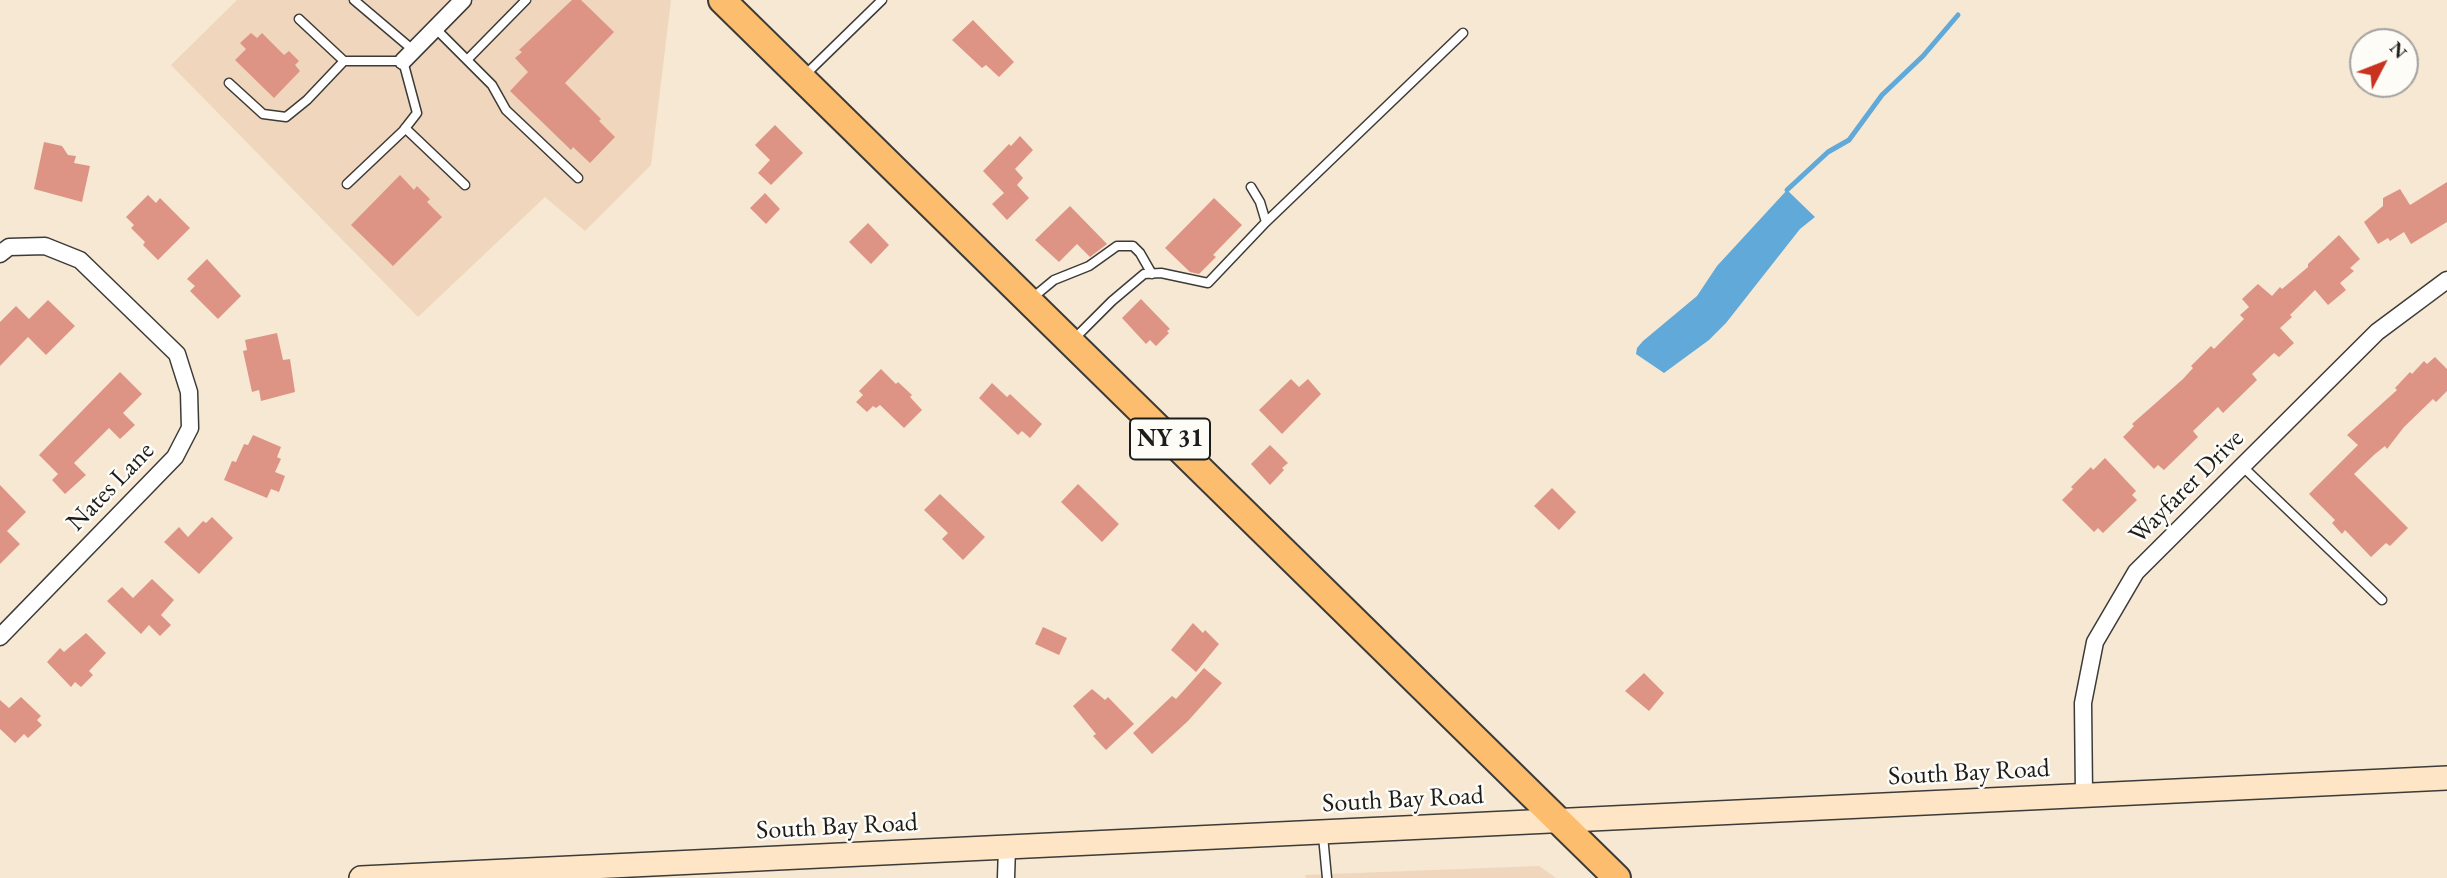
<!DOCTYPE html>
<style>
body{margin:0}
#map{position:relative;width:2447px;height:878px;overflow:hidden;background:#f6e8d3;font-family:"EB Garamond",serif}
canvas{display:block}
.north{position:absolute;left:2349px;top:28px;width:70px;height:70px;box-sizing:border-box;background:#fdfcf7;border:2px solid #a3a29f;border-radius:50%;rotate:48deg;font-size:19px;font-weight:700;line-height:28px;text-align:center;color:#1c1c1c}
.north::after{content:'';display:block;margin:auto;width:24px;height:32px;background:#c8321e;clip-path:polygon(50% 0,100% 100%,50% 72%,0 100%)}
</style>
<div id="map">
<canvas width="2447" height="878"></canvas>
<div class="north">N</div>
</div>
<script>
const c = document.querySelector('canvas').getContext('2d');
c.lineJoin = 'round';
function paint(path, color) { c.fillStyle = color; c.fill(path, 'evenodd'); }
const shape = rows => new Path2D(rows.map(r => 'M' + r).join(''));
function strokePath(path, color, width, dash) { c.strokeStyle = color; c.lineWidth = width; c.lineCap = dash ? 'butt' : 'round'; c.setLineDash(dash || []); c.stroke(path); }
function drawText(font, color, halo, rows, align = 'center') {
  c.font = font + ' "EB Garamond",serif'; c.lineWidth = 5; c.setLineDash([]); c.textBaseline = 'middle'; c.strokeStyle = halo; c.fillStyle = color; for (const [text, x, y, turn = 0] of rows) {
    c.save(); c.translate(x, y); c.rotate((+turn || 0) * Math.PI / 180); c.textAlign = isNaN(turn) ? turn : align; if (halo) c.strokeText(text, 0, 0); c.fillText(text, 0, 0); c.restore();
  }
}
paint(shape([
 [237,0,671,0,651,165,585,231,545,197,418,317,171,65],
 [1539,866,1556,878,1306,878,1305,875]
]), '#efd6bc');
paint(shape([
 [1787,190,1815,217,1800,229,1726,323,1709,340,1664,373,1636,354,1637,348,1643,341,1697,296,1717,266]
]), '#61a9d8');
strokePath(shape([
 [1787,190,1828,152,1849,140,1882,95,1923,56,1958,15]
]), '#61a9d8', 5);
paint(shape([
 [572,0,581,0,614,32,565,83,601,119,599,121,615,137,590,163,573,147,571,150,510,91,528,72,515,58,522,52,519,50],
 [973,20,1014,62,999,77,986,65,982,68,952,40],
 [251,33,257,38,262,33,284,55,289,51,299,61,295,65,300,71,274,98,235,60,246,49,240,43],
 [775,125,803,153,771,185,758,173,770,160,755,145],
 [1020,136,1033,150,1015,169,1023,178,1017,185,1029,198,1007,220,992,204,1004,193,983,171,1009,144,1011,146],
 [44,142,62,146,68,155,76,156,74,163,90,166,82,202,34,189],
 [400,175,414,190,417,186,430,199,427,202,442,217,393,266,351,225],
 [2447,182,2447,222,2411,244,2404,232,2390,241,2388,238,2378,244,2364,222,2383,206,2383,198,2400,189,2410,205],
 [765,193,780,209,766,224,750,208],
 [148,195,156,203,160,198,190,228,158,260,143,245,145,242,131,228,134,225,126,217],
 [1214,198,1242,225,1213,255,1216,257,1199,274,1190,272,1165,248],
 [1070,206,1107,244,1090,257,1077,244,1059,262,1035,240],
 [868,223,889,245,871,264,849,242],
 [2339,235,2360,259,2350,268,2354,271,2340,283,2346,290,2328,305,2315,290,2290,315,2292,317,2280,328,2294,343,2279,357,2274,353,2252,374,2257,380,2223,413,2218,407,2193,431,2198,437,2164,470,2158,465,2154,469,2123,437,2134,426,2132,424,2183,379,2193,368,2191,366,2211,346,2214,349,2244,319,2240,315,2249,307,2242,299,2258,284,2272,296,2280,287,2282,289,2308,267,2308,264],
 [207,259,241,296,218,319,190,291,195,286,187,279],
 [1141,299,1170,329,1167,331,1169,333,1156,346,1150,340,1146,344,1122,318],
 [48,300,75,326,46,355,28,337,0,366,0,322,16,306,29,319],
 [277,333,283,360,290,359,295,392,261,401,259,390,252,392,243,351,247,350,245,340],
 [2435,357,2447,369,2447,391,2436,402,2433,399,2404,427,2387,449,2385,446,2375,454,2354,474,2408,528,2390,546,2386,543,2371,557,2345,530,2342,534,2332,523,2335,520,2309,494,2358,445,2347,435,2397,390,2395,388,2410,372,2412,374,2424,361,2427,364],
 [881,369,896,384,898,382,912,395,910,397,922,410,904,428,880,405,876,408,873,406,867,412,856,402,863,395,859,391],
 [120,372,142,394,123,413,135,425,120,439,109,428,74,463,86,475,65,494,52,480,58,474,39,455],
 [1291,379,1299,387,1308,379,1321,394,1282,434,1259,410],
 [992,383,1007,397,1010,394,1042,424,1030,438,1022,431,1018,435,979,398],
 [253,435,281,447,277,457,281,459,275,472,285,476,279,492,271,489,267,498,224,480,232,461,236,462,244,444,248,445],
 [1270,445,1288,463,1282,468,1284,470,1270,485,1251,464],
 [2105,458,2136,491,2132,495,2137,500,2103,533,2098,528,2094,532,2062,500,2073,489,2071,487,2091,467,2093,470],
 [1078,484,1119,524,1102,542,1061,502],
 [0,485,26,512,7,531,20,544,0,564],
 [1552,488,1576,512,1559,530,1534,506],
 [940,494,985,537,963,560,942,539,948,533,924,510],
 [212,517,233,538,199,574,164,542,179,527,188,537,203,521,206,523],
 [152,579,174,600,161,615,171,625,160,636,149,625,141,634,107,601,122,587,133,598],
 [1193,623,1203,633,1205,630,1219,644,1196,672,1171,650],
 [1043,627,1067,638,1059,655,1035,644],
 [86,633,106,653,89,671,93,675,81,687,75,682,71,687,47,662,60,648,64,652],
 [1204,668,1222,683,1188,721,1152,754,1133,733,1172,696,1176,699],
 [1644,673,1664,693,1649,711,1625,691],
 [1092,689,1105,700,1108,697,1134,724,1106,750,1093,736,1096,734,1073,706],
 [21,697,41,716,37,720,42,725,28,738,24,734,15,743,0,729,0,700,9,708]
]), '#de9484');
const lane = shape([
 [354,0,413,50],
 [299,19,344,61,403,61,417,113,403,131,347,184],
 [435,28,492,85,506,110,578,178],
 [467,60,526,0],
 [804,76,882,0],
 [229,83,263,114,286,117,307,100,344,61],
 [405,128,465,185],
 [1266,222,1463,33],
 [1031,299,1054,280,1089,266,1117,246,1133,246,1140,253,1152,274],
 [1073,340,1112,301,1144,274,1161,273,1208,283,1266,222,1260,202,1251,187],
 [2242,466,2382,600],
 [1323,836,1327,878]
]);
const street = shape([
 [403,61,463,0],
 [0,254,9,247,45,246,80,260,177,354,189,392,190,428,175,457,0,637],
 [2084,795,2083,703,2095,642,2136,572,2377,332,2447,280],
 [1006,878,1007,847]
]);
const secondary = shape([
 [361,878,2447,778]
]);
const primary = shape([
 [722,0,1617,878]
]);
strokePath(lane, '#3d3b37', 11);
strokePath(street, '#3d3b37', 19);
strokePath(secondary, '#3d3b37', 26);
strokePath(primary, '#3d3b37', 30);
strokePath(lane, '#fff', 8);
strokePath(street, '#fff', 16);
strokePath(secondary, '#fee5c5', 23);
strokePath(primary, '#fcbd6f', 26);
for (const [x, y, w] of [
 [1170,439,80]
]) { const box = new Path2D(); box.roundRect(x - w / 2, y - 20.5, w, 41, 5); c.fillStyle = '#fdfcf7'; c.fill(box); strokePath(box, '#1c1c1c', 2); }
drawText('bold 24px', '#1c1c1c', null, [
 ["NY 31",1170,439]
]);
drawText('26px', '#1c1c1c', '#fdfcf7', [
 ["Nates Lane",111,487,-46],
 ["Wayfarer Drive",2187,487,-45],
 ["South Bay Road",1969,773,-3],
 ["South Bay Road",1403,800,-3],
 ["South Bay Road",837,827,-3]
]);
</script>
